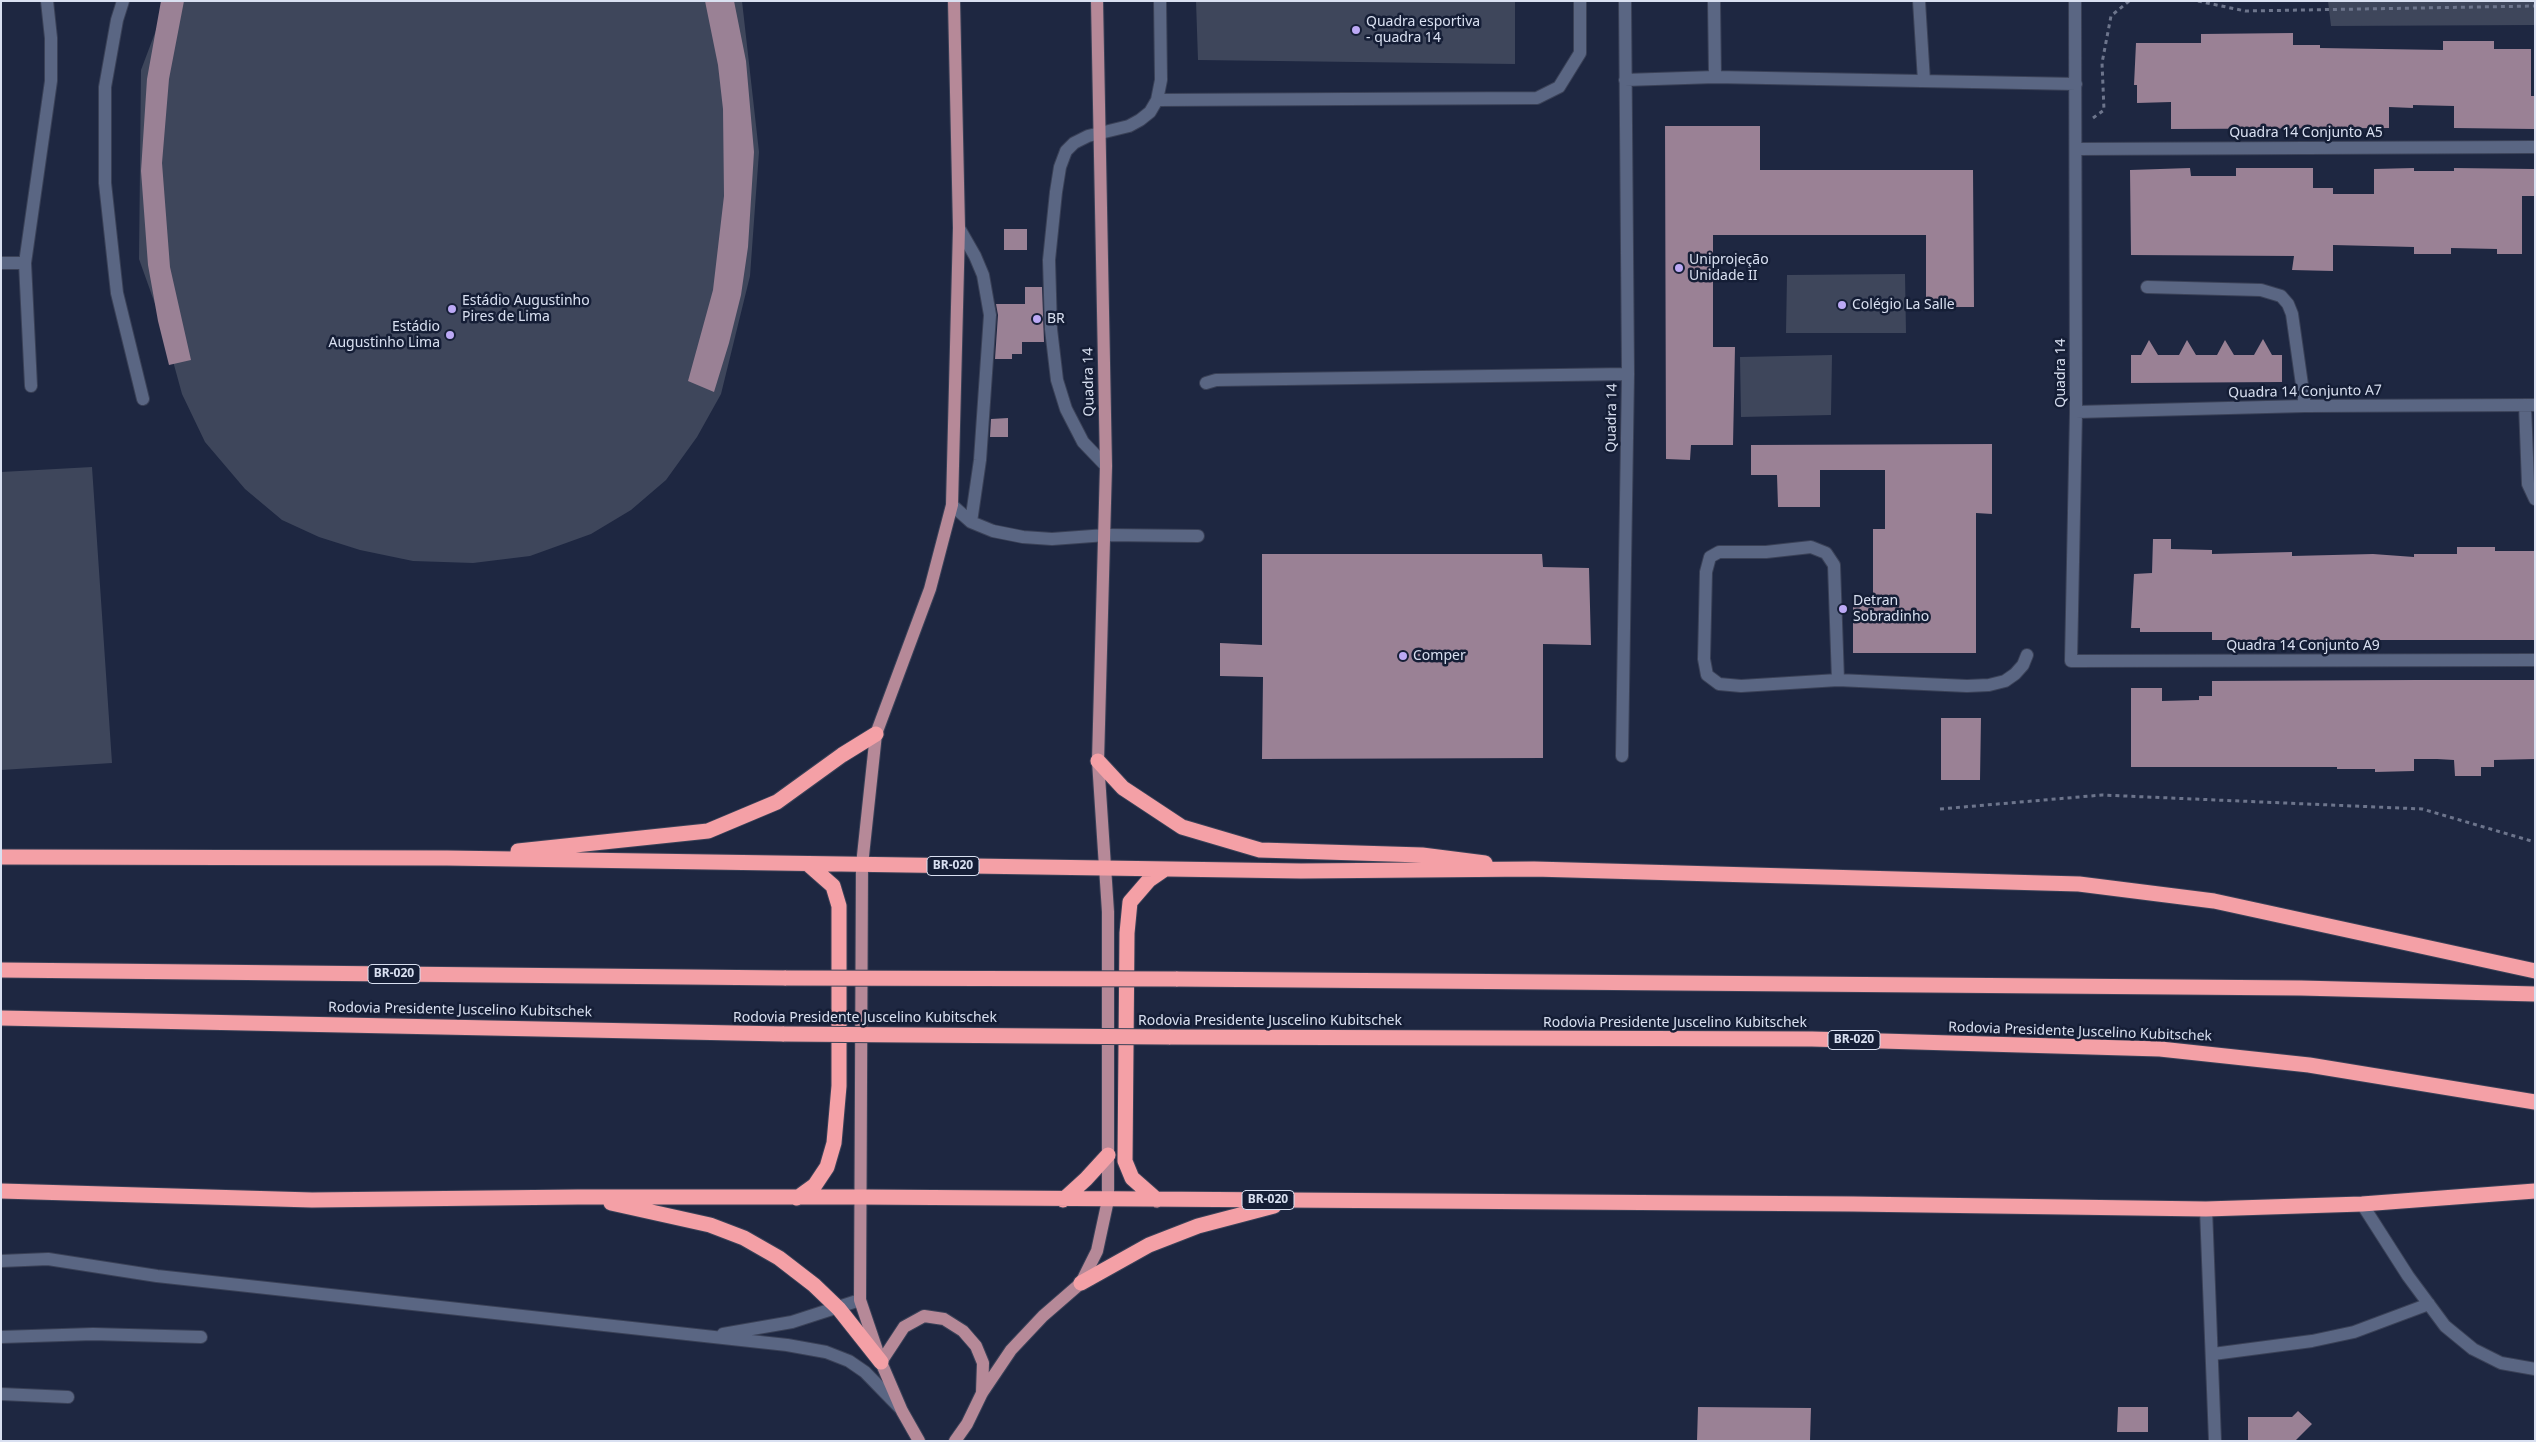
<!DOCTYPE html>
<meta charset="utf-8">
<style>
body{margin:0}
#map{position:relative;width:2536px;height:1442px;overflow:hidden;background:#1e2741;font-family:"Noto Sans",sans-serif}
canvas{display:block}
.frame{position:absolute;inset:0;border:2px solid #d9e0f1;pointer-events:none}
</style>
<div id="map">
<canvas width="2536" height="1442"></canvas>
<div class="frame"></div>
</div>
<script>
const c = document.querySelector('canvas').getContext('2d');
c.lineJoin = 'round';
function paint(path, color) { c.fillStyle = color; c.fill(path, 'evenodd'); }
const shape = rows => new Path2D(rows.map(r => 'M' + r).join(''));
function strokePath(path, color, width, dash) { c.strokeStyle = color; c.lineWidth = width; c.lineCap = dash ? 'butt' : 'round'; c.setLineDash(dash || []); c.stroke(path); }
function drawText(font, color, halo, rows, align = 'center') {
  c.font = font + ' "Noto Sans",sans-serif'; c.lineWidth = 5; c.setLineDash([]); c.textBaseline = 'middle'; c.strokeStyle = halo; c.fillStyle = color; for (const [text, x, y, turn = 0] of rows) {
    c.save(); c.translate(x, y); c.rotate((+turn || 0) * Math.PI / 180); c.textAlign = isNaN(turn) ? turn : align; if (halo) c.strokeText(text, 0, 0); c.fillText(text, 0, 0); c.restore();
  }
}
paint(shape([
 [167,1,742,1,759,152,750,276,721,394,697,437,666,480,631,510,591,534,530,556,473,563,413,561,360,550,319,537,282,520,245,489,205,442,182,394,165,332,139,259,141,70],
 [1196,1,1515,1,1515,64,1198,60],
 [2328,1,2535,1,2535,25,2331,26],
 [1905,274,1906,333,1786,333,1787,275],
 [1832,355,1831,415,1741,417,1740,357],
 [92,467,112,763,1,770,1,472]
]), '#3e465b');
paint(shape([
 [161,1,184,1,169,79,162,163,170,267,191,360,169,365,158,321,148,265,141,171,147,79],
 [705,1,734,1,746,61,754,152,748,247,741,295,729,343,714,392,688,381,713,290,724,196,723,109,718,65],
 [2293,33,2293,45,2320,45,2320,48,2443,50,2443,41,2494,41,2494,49,2531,49,2531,96,2535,96,2534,129,2454,128,2454,106,2413,105,2413,108,2389,107,2389,128,2171,129,2171,102,2137,103,2137,85,2134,85,2136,43,2201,43,2201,34],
 [1665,126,1760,126,1760,170,1973,170,1974,307,1926,307,1926,235,1713,235,1713,347,1735,347,1733,445,1691,445,1690,460,1666,459],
 [2190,168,2191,176,2236,176,2236,168,2313,168,2313,188,2333,188,2333,194,2374,194,2374,169,2414,168,2414,171,2454,171,2454,168,2534,169,2535,196,2522,196,2522,254,2497,254,2497,249,2451,248,2451,254,2414,254,2414,247,2333,245,2333,271,2292,270,2294,256,2131,255,2130,170],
 [1004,229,1027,229,1027,250,1004,250],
 [1025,287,1042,287,1044,342,1022,342,1022,354,1012,354,1012,359,995,359,998,315,996,304,1025,304],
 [2263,339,2272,355,2282,355,2282,382,2131,383,2131,355,2141,355,2149,340,2158,355,2179,355,2187,340,2196,355,2217,355,2225,340,2234,355,2254,355],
 [1008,418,1008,437,990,437,991,419],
 [1992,444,1992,514,1976,513,1976,653,1853,653,1853,603,1873,603,1873,529,1885,529,1885,470,1820,470,1820,507,1778,507,1777,475,1751,475,1751,445],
 [2153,539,2171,539,2171,549,2212,550,2212,554,2292,552,2292,556,2373,554,2414,557,2414,554,2457,554,2457,547,2495,547,2495,551,2535,551,2535,640,2212,640,2212,632,2140,632,2140,628,2131,628,2134,574,2152,573],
 [1262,554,1542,554,1543,567,1589,568,1591,645,1543,644,1543,758,1262,759,1263,677,1220,676,1220,643,1262,645],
 [2415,680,2535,680,2535,759,2494,760,2494,767,2481,767,2481,776,2455,776,2454,760,2437,759,2414,759,2414,771,2375,772,2375,769,2337,769,2337,767,2131,767,2131,688,2162,688,2162,701,2199,700,2199,696,2212,696,2212,681],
 [1941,718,1981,718,1980,780,1941,780],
 [1698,1407,1811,1408,1810,1441,1697,1441],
 [2118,1407,2148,1407,2148,1432,2117,1432],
 [2298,1411,2312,1424,2295,1441,2248,1441,2248,1417,2292,1417]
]), '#9a8195');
const minor = shape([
 [123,1,117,20,105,87,105,183,117,293,143,399],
 [1714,1,1715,77],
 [1919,1,1924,81],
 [2075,1,2076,412,2071,661,2535,660],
 [1625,80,1715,77,2076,84],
 [1157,100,1537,98,1559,87,1580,53,1580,1],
 [2077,149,2535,147],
 [959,228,975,256,983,275,990,315,980,460,971,522],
 [1,263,25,263],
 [2147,287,2261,290,2281,296,2288,304,2292,314,2305,406],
 [1206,383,1216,380,1628,374],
 [31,386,25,263,51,81,51,38,47,1],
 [2525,405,2528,484,2535,499],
 [2076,412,2305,406,2535,405],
 [1106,466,1083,442,1066,409,1057,380,1051,329,1049,260,1056,192,1060,167,1066,151,1074,143,1088,136,1129,126,1140,120,1150,112,1157,100,1161,80,1160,1],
 [952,505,971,522,993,531,1023,537,1052,539,1106,535,1198,536],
 [1838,680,1834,565,1826,553,1811,547,1766,552,1719,552,1710,557,1706,572,1704,659,1707,675,1719,684,1741,686,1838,680,1967,686,1989,685,2005,681,2015,674,2023,665,2027,655],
 [1622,756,1628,374,1625,1],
 [2362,1204,2408,1276,2445,1326,2473,1349,2501,1363,2535,1369],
 [2206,1209,2215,1441],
 [1,1261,48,1259,157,1276,787,1345,826,1352,849,1361,865,1372,900,1408],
 [723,1334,792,1322,860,1300],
 [1,1337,93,1334,201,1337],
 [2213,1354,2312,1341,2354,1332,2429,1304],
 [1,1394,68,1397]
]);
const major = shape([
 [881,1362,904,1327,924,1316,944,1319,963,1331,976,1346,983,1363,982,1393],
 [919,1441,902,1411,881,1362,860,1300,862,865,876,734,930,589,952,505,959,228,954,1],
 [955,1441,967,1424,982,1393,1011,1350,1043,1316,1081,1283,1097,1251,1108,1200,1108,912,1098,761,1106,466,1097,1]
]);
const highway = shape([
 [1098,761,1123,788,1182,827,1260,850,1422,855,1485,863],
 [518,851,708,831,777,802,842,755,876,734],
 [1,857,447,858,1301,871,1534,869,2079,884,2214,901,2535,971],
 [1,970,786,978],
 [1176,979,2301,988,2535,994],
 [1,1018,784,1034],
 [1169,1037,1812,1039,2160,1049,2309,1065,2535,1102],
 [1,1191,312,1200,578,1197,862,1197,1853,1204,2206,1209,2362,1204,2535,1191],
 [797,1198,815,1185,827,1167,834,1143,839,1086,839,906,833,886,808,864],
 [1063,1200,1086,1179,1108,1155],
 [1157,1200,1132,1178,1125,1161,1127,933,1130,902,1149,880,1165,869],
 [611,1203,710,1225,744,1238,779,1258,814,1285,839,1309,881,1362],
 [1081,1283,1149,1245,1198,1226,1274,1206]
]);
strokePath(minor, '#3a4157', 14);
strokePath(major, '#3a4157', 14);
strokePath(highway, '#3a4157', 17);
strokePath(shape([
 [2198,1,2245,11,2535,6],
 [2093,118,2104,110,2102,63,2111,16,2129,1],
 [1940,809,2102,795,2422,809,2535,842]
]), '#6d758c', 3, [4, 4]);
strokePath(minor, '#5a6683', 12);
strokePath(major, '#b68998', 12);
strokePath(highway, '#f4a0a6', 15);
const highwayBridge = shape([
 [786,978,1176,979],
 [784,1034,1169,1037]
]);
strokePath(highwayBridge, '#3a4157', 17, []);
strokePath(highwayBridge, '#f4a0a6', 15);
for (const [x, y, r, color] of [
 [1356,30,5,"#bca9f5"],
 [1679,268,5,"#bca9f5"],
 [1842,305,5,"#bca9f5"],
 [452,309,5,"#bca9f5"],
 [1037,319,5,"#bca9f5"],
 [450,335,5,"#bca9f5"],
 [1843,609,5,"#bca9f5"],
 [1403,656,5,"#bca9f5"]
]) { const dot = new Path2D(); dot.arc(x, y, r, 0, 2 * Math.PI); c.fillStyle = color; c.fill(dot); strokePath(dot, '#151e36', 2); }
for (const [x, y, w] of [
 [953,866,52],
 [394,974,52],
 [1854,1040,52],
 [1268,1200,52]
]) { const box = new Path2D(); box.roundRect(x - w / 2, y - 9.5, w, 19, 4); c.fillStyle = '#151e36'; c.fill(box); strokePath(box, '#d9e0f1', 1); }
drawText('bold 12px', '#d9e0f1', null, [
 ["BR-020",953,866],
 ["BR-020",394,974],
 ["BR-020",1854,1040],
 ["BR-020",1268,1200]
]);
drawText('14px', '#d9e0f1', '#151e36', [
 ["Quadra esportiva",1366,22],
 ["- quadra 14",1366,38],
 ["Uniprojeção",1689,260],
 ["Unidade II",1689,276],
 ["Estádio Augustinho",462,301],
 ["Pires de Lima",462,317],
 ["Colégio La Salle",1852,305],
 ["BR",1047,319],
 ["Estádio",440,327,"right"],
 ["Augustinho Lima",440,343,"right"],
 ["Detran",1853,601],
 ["Sobradinho",1853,617],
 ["Comper",1413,656]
], 'left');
drawText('14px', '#d9e0f1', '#151e36', [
 ["Quadra 14 Conjunto A5",2306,133],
 ["Quadra 14",2061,373,-90],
 ["Quadra 14",1089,382,-91],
 ["Quadra 14 Conjunto A7",2305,392,-1],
 ["Quadra 14",1612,418,-89],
 ["Quadra 14 Conjunto A9",2303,646],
 ["Rodovia Presidente Juscelino Kubitschek",460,1010,1],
 ["Rodovia Presidente Juscelino Kubitschek",865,1018],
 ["Rodovia Presidente Juscelino Kubitschek",1270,1021],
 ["Rodovia Presidente Juscelino Kubitschek",1675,1023],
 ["Rodovia Presidente Juscelino Kubitschek",2080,1032,2]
]);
</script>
